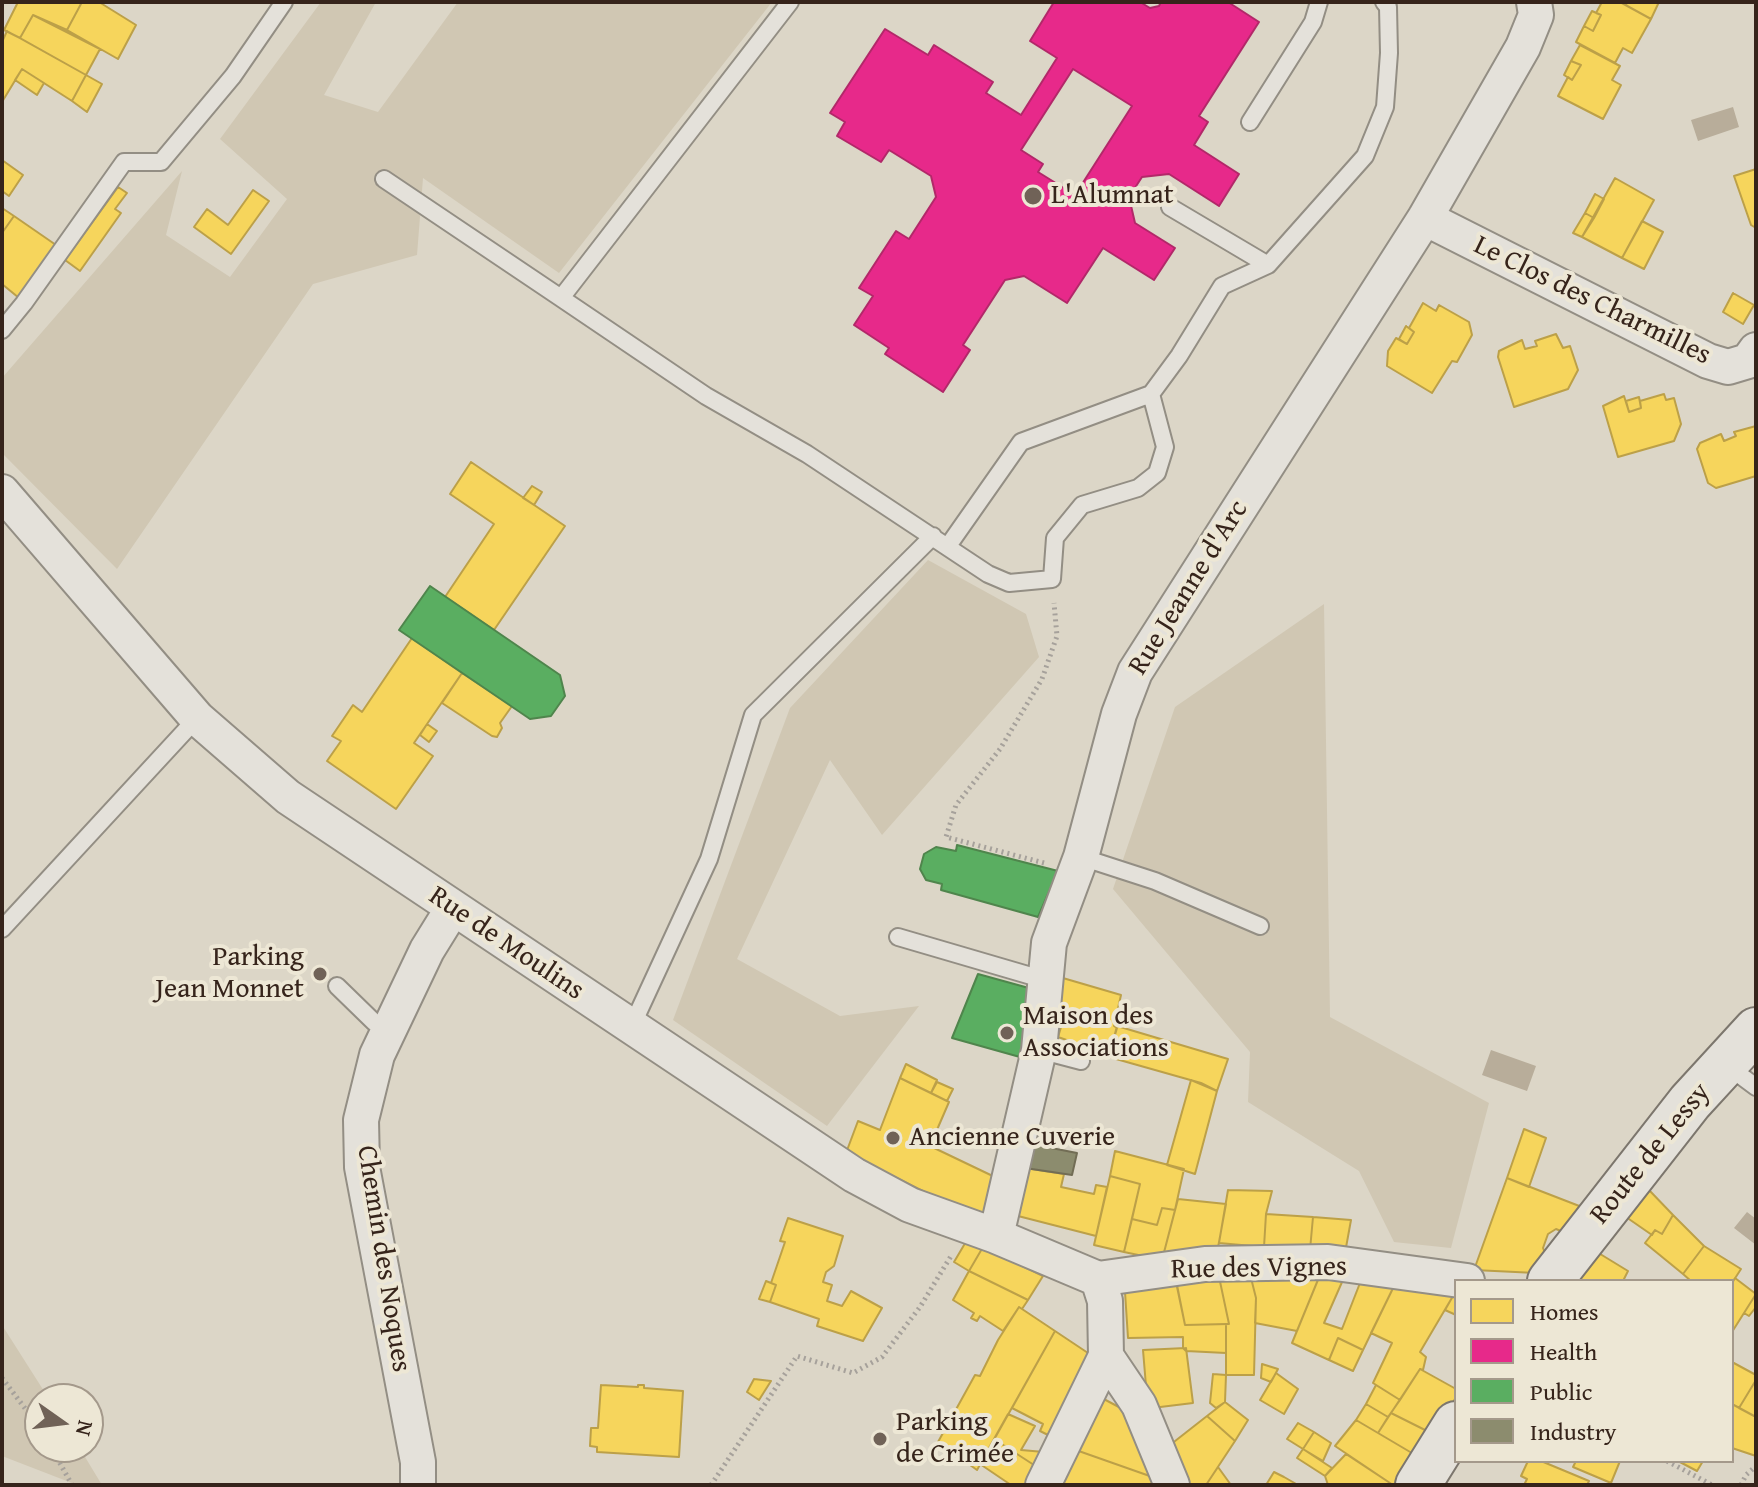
<!DOCTYPE html>
<meta charset="utf-8">
<style>
body{margin:0}
#map{position:relative;width:1758px;height:1487px;overflow:hidden;background:#dcd6c7;font-family:"Gentium Book Plus",serif}
canvas{display:block}
.frame{position:absolute;inset:0;border:4px solid #36241b;pointer-events:none}
.legend{position:absolute;left:1454px;top:1279px;width:280px;height:184px;box-sizing:border-box;background:#ede7d5;border:2px solid #a4998b;margin:0;padding:10px 14px;list-style:none;font-size:24px;color:#36241b}
.legend li{display:flex;align-items:center;gap:16px;height:40px}
.legend b{width:40px;border:2px solid #a4998b}
.north{position:absolute;left:24px;top:1383px;width:80px;height:80px;box-sizing:border-box;background:#ede7d5;border:2px solid #a4998b;border-radius:50%;rotate:104deg;font-size:22px;font-weight:700;line-height:32px;text-align:center;color:#36241b}
.north::after{content:'';display:block;margin:auto;width:28px;height:36px;background:#706257;clip-path:polygon(50% 0,100% 100%,50% 72%,0 100%)}
</style>
<div id="map">
<canvas width="1758" height="1487"></canvas>
<div class="frame"></div>
<ul class="legend">
<li><b style="height:22px;background:#f6d55c"></b>Homes</li>
<li><b style="height:22px;background:#e7298a"></b>Health</li>
<li><b style="height:22px;background:#5aae61"></b>Public</li>
<li><b style="height:22px;background:#8c8c6e"></b>Industry</li>
</ul>
<div class="north">N</div>
</div>
<script>
const c = document.querySelector('canvas').getContext('2d');
c.lineJoin = 'round';
function paint(path, color) { c.fillStyle = color; c.fill(path, 'evenodd'); }
const shape = rows => new Path2D(rows.map(r => 'M' + r).join(''));
function strokePath(path, color, width, dash) { c.strokeStyle = color; c.lineWidth = width; c.lineCap = dash ? 'butt' : 'round'; c.setLineDash(dash || []); c.stroke(path); }
function drawText(font, color, halo, rows, align = 'center') {
  c.font = font + ' "Gentium Book Plus",serif'; c.lineWidth = 8; c.setLineDash([]); c.textBaseline = 'middle'; c.strokeStyle = halo; c.fillStyle = color; for (const [text, x, y, turn = 0] of rows) {
    c.save(); c.translate(x, y); c.rotate((+turn || 0) * Math.PI / 180); c.textAlign = isNaN(turn) ? turn : align; if (halo) c.strokeText(text, 0, 0); c.fillText(text, 0, 0); c.restore();
  }
}
paint(shape([
 [321,2,376,2,324,95,378,112,458,2,772,2,559,273,423,178,417,255,313,284,117,569,2,453,2,378,182,171,166,235,230,277,287,199,220,139],
 [928,560,1026,614,1039,657,882,835,830,760,737,959,840,1016,919,1006,827,1126,673,1020,790,708],
 [1324,604,1330,1017,1489,1103,1451,1248,1394,1242,1359,1171,1248,1102,1250,1052,1113,889,1175,707],
 [2,1325,49,1399,40,1399,40,1447,79,1447,102,1485,77,1485,2,1456]
]), '#d0c7b3');
paint(shape([
 [1733,107,1739,127,1698,141,1691,120],
 [1491,1050,1536,1066,1527,1091,1482,1075],
 [1747,1212,1756,1219,1756,1245,1734,1228]
]), '#b8ad9a');
const homes = shape([
 [18,2,82,2,67,30,33,15,20,38,4,30,18,2],
 [82,2,99,2,136,25,118,59,67,30,82,2],
 [1602,2,1620,2,1651,19,1632,53,1623,48,1615,63,1576,42,1584,26,1593,31,1601,15,1596,13,1602,2],
 [1627,2,1659,2,1651,19,1626,5,1627,2],
 [1592,11,1601,15,1593,31,1584,26,1592,11],
 [33,15,100,49,86,75,20,38,33,15],
 [7,31,86,75,72,101,22,69,2,102,2,42,7,31],
 [1580,45,1620,66,1612,80,1621,85,1603,119,1558,96,1568,77,1572,80,1581,65,1571,61,1580,45],
 [1571,61,1581,65,1572,80,1564,75,1571,61],
 [22,69,44,83,37,95,15,80,22,69],
 [86,75,102,84,87,112,72,101,86,75],
 [2,160,23,175,9,196,2,191,2,160],
 [1756,169,1756,228,1751,225,1734,176,1756,169],
 [1615,178,1654,200,1622,258,1582,237,1615,178],
 [118,187,127,193,115,209,121,213,80,271,65,260,118,187],
 [253,190,269,201,231,254,194,227,207,209,228,225,253,190],
 [1595,194,1604,199,1594,218,1585,213,1595,194],
 [2,208,14,216,2,233,2,208],
 [1585,213,1594,218,1582,237,1573,233,1585,213],
 [14,216,56,245,19,298,2,284,2,233,14,216],
 [1642,221,1663,232,1644,269,1622,258,1642,221],
 [1733,293,1754,305,1743,324,1723,312,1733,293],
 [1423,303,1436,311,1439,305,1469,322,1472,335,1457,362,1452,361,1432,393,1387,366,1388,351,1396,338,1407,344,1414,332,1409,328,1423,303],
 [1406,326,1414,332,1407,344,1399,339,1406,326],
 [1556,334,1563,348,1570,346,1578,370,1568,389,1514,407,1498,357,1499,351,1522,340,1525,349,1537,346,1535,341,1556,334],
 [1664,394,1666,400,1674,398,1681,424,1674,441,1618,457,1603,406,1624,396,1629,412,1641,408,1640,401,1664,394],
 [1639,397,1641,408,1629,412,1626,401,1639,397],
 [1756,426,1756,476,1716,488,1708,483,1697,449,1700,443,1721,434,1724,441,1736,436,1734,432,1756,426],
 [471,462,565,526,494,630,445,597,494,524,450,494,471,462],
 [532,486,542,492,534,505,523,498,532,486],
 [412,638,462,673,414,743,433,756,396,809,327,761,341,741,332,736,353,705,362,712,412,638],
 [462,673,512,706,500,723,502,728,497,737,492,736,442,703,462,673],
 [427,724,437,731,429,742,420,735,427,724],
 [1056,976,1121,995,1114,1026,1117,1028,1109,1055,1058,1037,1066,1011,1055,1008,1056,976],
 [1117,1026,1228,1059,1217,1091,1201,1083,1109,1057,1117,1026],
 [906,1064,937,1080,931,1093,900,1078,906,1064],
 [900,1078,949,1102,930,1146,999,1179,986,1212,982,1214,945,1202,846,1153,858,1121,880,1130,900,1078],
 [1191,1080,1217,1091,1195,1174,1167,1165,1191,1080],
 [937,1082,953,1089,947,1101,931,1093,937,1082],
 [1524,1129,1546,1138,1529,1187,1507,1178,1524,1129],
 [1115,1151,1184,1169,1175,1210,1162,1208,1157,1225,1132,1219,1140,1184,1110,1176,1115,1151],
 [1025,1168,1064,1174,1061,1187,1094,1194,1096,1185,1107,1187,1096,1236,1018,1216,1025,1168],
 [1110,1176,1140,1184,1124,1252,1094,1245,1110,1176],
 [1507,1178,1587,1209,1568,1234,1556,1229,1548,1234,1543,1248,1545,1253,1536,1273,1474,1270,1507,1178],
 [1228,1190,1272,1191,1266,1214,1264,1247,1219,1243,1228,1190],
 [1649,1190,1673,1215,1662,1234,1655,1230,1652,1235,1626,1217,1649,1190],
 [1178,1199,1226,1204,1217,1253,1162,1260,1178,1199],
 [1162,1208,1175,1210,1162,1260,1124,1252,1132,1219,1157,1225,1162,1208],
 [1266,1214,1313,1217,1310,1250,1264,1247,1266,1214],
 [1673,1215,1704,1246,1683,1274,1645,1243,1655,1230,1662,1234,1673,1215],
 [1313,1217,1351,1220,1345,1253,1310,1250,1313,1217],
 [788,1218,843,1236,834,1266,826,1272,823,1282,832,1285,827,1301,842,1306,851,1291,882,1308,863,1341,817,1326,819,1319,770,1302,776,1285,771,1283,785,1242,780,1241,788,1218],
 [967,1240,983,1247,969,1271,954,1262,967,1240],
 [1704,1246,1741,1269,1732,1283,1691,1281,1683,1274,1704,1246],
 [983,1247,1043,1276,1028,1300,969,1271,983,1247],
 [1592,1249,1628,1271,1623,1281,1570,1281,1592,1249],
 [1249,1270,1256,1298,1254,1375,1226,1375,1226,1324,1229,1324,1218,1272,1249,1270],
 [1249,1270,1322,1270,1297,1331,1255,1323,1256,1298,1249,1270],
 [1322,1270,1346,1273,1324,1323,1342,1329,1360,1283,1397,1280,1363,1350,1338,1338,1329,1360,1292,1343,1322,1270],
 [969,1271,1028,1300,1022,1309,1019,1307,1003,1331,980,1316,977,1321,971,1318,974,1313,953,1300,969,1271],
 [1218,1272,1229,1324,1185,1325,1176,1282,1218,1272],
 [1735,1278,1756,1294,1732,1332,1732,1283,1735,1278],
 [1397,1280,1453,1296,1420,1352,1426,1357,1423,1370,1420,1369,1400,1400,1373,1383,1392,1343,1371,1333,1397,1280],
 [766,1281,776,1285,770,1302,759,1299,766,1281],
 [1177,1285,1185,1325,1226,1324,1226,1353,1186,1351,1183,1348,1183,1337,1128,1338,1125,1292,1177,1285],
 [1756,1294,1756,1307,1749,1316,1744,1313,1756,1294],
 [1453,1296,1456,1297,1456,1315,1445,1310,1453,1296],
 [1019,1307,1055,1331,977,1470,938,1442,975,1375,980,1376,998,1340,1019,1307],
 [1055,1331,1094,1357,1052,1437,1040,1431,1043,1424,1012,1408,1055,1331],
 [1338,1338,1363,1350,1353,1371,1329,1360,1338,1338],
 [1186,1348,1193,1403,1152,1408,1146,1386,1143,1350,1186,1348],
 [1732,1362,1756,1375,1756,1380,1739,1408,1732,1404,1732,1362],
 [1262,1364,1278,1369,1271,1382,1261,1378,1262,1364],
 [1420,1369,1456,1389,1456,1397,1435,1435,1391,1413,1420,1369],
 [1276,1373,1298,1389,1284,1414,1260,1400,1276,1373],
 [1213,1374,1226,1375,1225,1402,1216,1408,1210,1403,1213,1374],
 [754,1379,771,1381,759,1400,747,1392,754,1379],
 [1756,1380,1756,1417,1739,1408,1756,1380],
 [601,1385,638,1387,638,1385,644,1385,644,1388,683,1391,679,1457,597,1452,597,1447,590,1446,591,1428,598,1428,601,1385],
 [1376,1385,1400,1400,1388,1417,1366,1404,1376,1385],
 [1100,1397,1132,1414,1161,1480,1073,1449,1100,1397],
 [1225,1402,1248,1420,1235,1441,1207,1416,1225,1402],
 [1366,1404,1388,1417,1378,1433,1356,1420,1366,1404],
 [1732,1404,1756,1417,1756,1456,1732,1448,1732,1404],
 [1391,1413,1435,1435,1422,1459,1378,1433,1391,1413],
 [1008,1414,1035,1426,1021,1450,1044,1452,1037,1467,994,1439,1008,1414],
 [1207,1416,1235,1441,1206,1485,1188,1485,1170,1445,1207,1416],
 [1356,1420,1422,1459,1404,1485,1393,1485,1335,1446,1356,1420],
 [1298,1423,1314,1432,1303,1449,1287,1439,1298,1423],
 [1314,1432,1331,1443,1323,1461,1303,1449,1314,1432],
 [994,1439,1037,1467,1028,1485,1011,1485,980,1464,994,1439],
 [1073,1449,1161,1480,1162,1485,1056,1485,1073,1449],
 [1303,1449,1332,1468,1325,1476,1297,1458,1303,1449],
 [1346,1454,1393,1485,1328,1485,1325,1476,1346,1454],
 [1528,1461,1541,1461,1589,1481,1587,1485,1524,1485,1527,1479,1521,1476,1528,1461],
 [1576,1461,1620,1461,1611,1483,1573,1467,1576,1461],
 [1678,1461,1703,1461,1697,1471,1678,1461],
 [1218,1467,1231,1485,1206,1485,1218,1467],
 [1274,1472,1284,1477,1298,1485,1266,1485,1274,1472]
]);
paint(homes, '#f6d55c');
strokePath(homes, '#bca048', 2);
const health = shape([
 [1054,2,1140,2,1150,8,1159,6,1161,2,1228,2,1259,22,1199,116,1208,122,1194,145,1239,174,1219,206,1169,174,1142,177,1129,197,1135,223,1175,248,1154,280,1103,248,1067,303,1024,276,1005,280,963,345,970,350,943,392,885,354,889,348,854,325,873,296,859,288,896,231,909,239,936,197,931,176,889,150,881,162,837,136,845,122,830,113,885,29,928,55,934,45,993,82,986,93,1021,115,1057,58,1030,41,1054,2],
 [1073,69,1132,106,1075,195,1038,172,1043,164,1021,150,1073,69]
]);
paint(health, '#e7298a');
strokePath(health, '#b22869', 2);
const public = shape([
 [430,586,560,675,565,696,551,716,530,719,399,630,430,586],
 [957,845,1058,871,1038,917,941,890,942,884,926,880,920,869,924,854,936,847,956,851,957,845],
 [978,974,1036,990,1027,1059,952,1038,978,974]
]);
paint(public, '#5aae61');
strokePath(public, '#4f854c', 2);
const industry = shape([
 [1031,1144,1077,1153,1072,1175,1025,1168,1031,1144]
]);
paint(industry, '#8c8c6e');
strokePath(industry, '#726d55', 2);
const lane = shape([
 [1250,122,1313,22,1319,2],
 [384,179,561,298,790,2],
 [1170,207,1268,265],
 [561,298,706,396,807,454,988,574,1009,583,1052,579,1055,538,1082,505,1138,488,1157,473,1165,447,1151,394],
 [2,330,24,303,124,162,161,162,233,76,284,2],
 [948,546,1021,442,1151,394,1179,356,1222,286,1268,265,1365,156,1385,107,1389,53,1388,7,1384,2],
 [1081,857,1155,881,1260,926],
 [2,929,197,718],
 [898,937,1045,980],
 [337,986,374,1022,388,1030],
 [631,1028,709,859,753,715,933,536],
 [1039,1050,1081,1061],
 [1725,1064,1756,1087]
]);
const street = shape([
 [1425,218,1708,361,1728,367,1748,361,1756,350],
 [2,492,197,718,288,797,854,1175,910,1205,996,1236,1098,1279,1205,1264,1328,1262,1467,1281],
 [996,1236,1039,1050,1049,943,1081,857,1119,714,1135,672,1425,218,1523,47,1536,15,1534,2],
 [1106,1356,1139,1405,1172,1485],
 [418,1485,418,1462,362,1167,361,1120,377,1055,427,950,453,908],
 [1043,1485,1106,1356,1105,1301,1098,1279]
]);
const secondary = shape([
 [1550,1281,1690,1102,1756,1030],
 [1418,1485,1456,1424]
]);
strokePath(lane, '#938e84', 20);
strokePath(street, '#938e84', 38);
strokePath(secondary, '#7c766d', 48);
strokePath(shape([
 [1044,863,946,837,956,805,1000,749,1042,679,1057,636,1054,603],
 [2,1378,40,1428],
 [51,1447,72,1485],
 [1667,1461,1712,1485],
 [711,1485,797,1356,853,1373,882,1357,920,1307,951,1256],
 [1741,1485,1746,1475,1756,1466]
]), '#a6a19b', 5, [2, 4]);
strokePath(lane, '#e4e1da', 16);
strokePath(street, '#e4e1da', 34);
strokePath(secondary, '#e4e1da', 44);
for (const [x, y, r, color] of [
 [1033,196,10,"#706257"],
 [320,974,8,"#706257"],
 [1007,1033,8,"#706257"],
 [893,1138,8,"#706257"],
 [880,1439,8,"#706257"]
]) { const dot = new Path2D(); dot.arc(x, y, r, 0, 2 * Math.PI); c.fillStyle = color; c.fill(dot); strokePath(dot, '#ede7d5', 3); }
drawText('28px', '#36241b', '#ede7d5', [
 ["L'Alumnat",1051,196],
 ["Parking",304,958,"right"],
 ["Jean Monnet",304,990,"right"],
 ["Maison des",1023,1017],
 ["Associations",1023,1049],
 ["Ancienne Cuverie",909,1138],
 ["Parking",896,1423],
 ["de Crimée",896,1455]
], 'left');
drawText('28px', '#36241b', '#ede7d5', [
 ["Le Clos des Charmilles",1592,301,26],
 ["Rue Jeanne d'Arc",1189,588,-58],
 ["Rue de Moulins",506,944,34],
 ["Route de Lessy",1651,1154,-51],
 ["Chemin des Noques",383,1259,81],
 ["Rue des Vignes",1259,1269,-1]
]);
</script>
